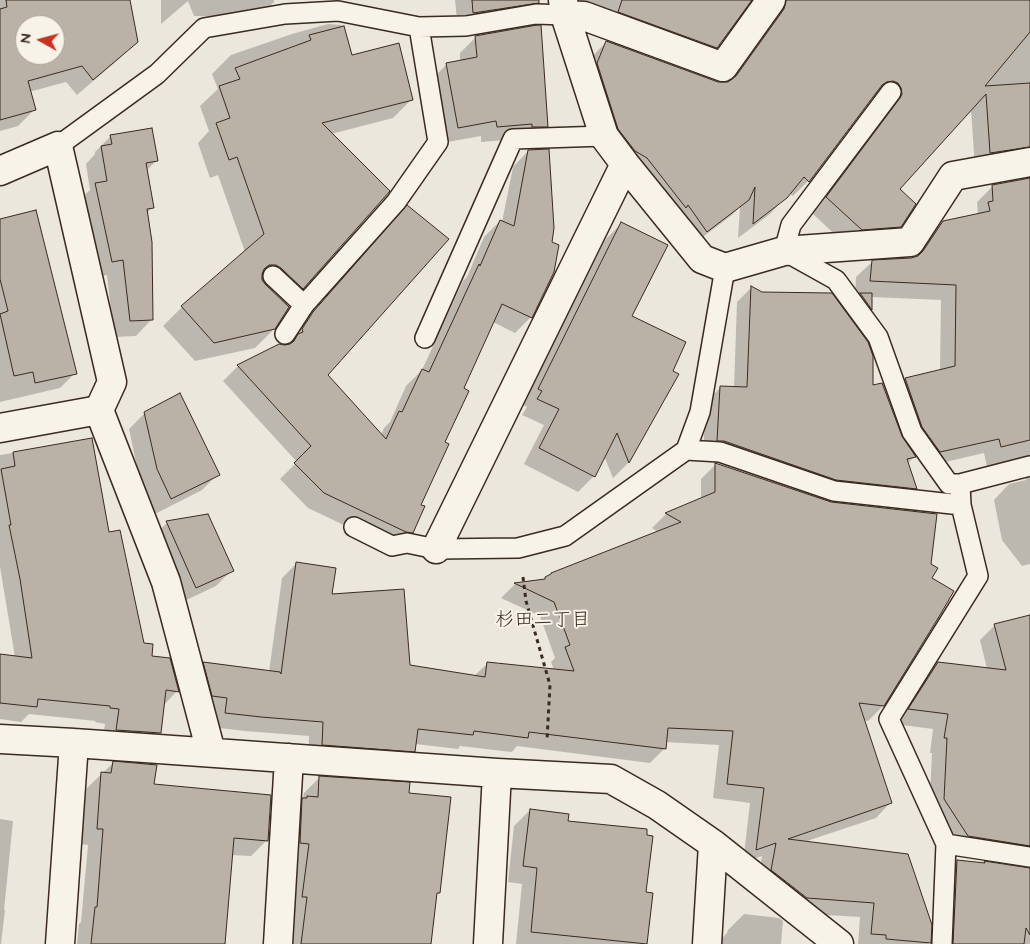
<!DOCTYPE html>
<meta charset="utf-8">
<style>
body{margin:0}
#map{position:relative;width:1030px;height:944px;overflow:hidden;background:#ece7dc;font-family:"Architects Daughter",sans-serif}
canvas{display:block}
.north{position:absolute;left:15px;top:15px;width:50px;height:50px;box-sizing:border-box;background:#f7f3e8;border:1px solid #aca397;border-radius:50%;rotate:277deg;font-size:14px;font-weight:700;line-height:20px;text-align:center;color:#3b2a1e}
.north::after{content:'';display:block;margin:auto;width:18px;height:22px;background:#c8321e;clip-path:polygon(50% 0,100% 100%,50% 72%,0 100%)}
</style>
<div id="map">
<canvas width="1030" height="944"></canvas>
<div class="north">N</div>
</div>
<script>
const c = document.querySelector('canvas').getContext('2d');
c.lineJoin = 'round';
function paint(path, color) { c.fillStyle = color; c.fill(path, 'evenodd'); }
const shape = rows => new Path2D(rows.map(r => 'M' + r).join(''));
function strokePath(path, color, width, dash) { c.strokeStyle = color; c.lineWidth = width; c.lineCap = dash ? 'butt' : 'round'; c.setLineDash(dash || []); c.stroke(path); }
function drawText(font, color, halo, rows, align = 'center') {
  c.font = font + ' "Architects Daughter","Klee One",sans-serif'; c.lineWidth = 4; c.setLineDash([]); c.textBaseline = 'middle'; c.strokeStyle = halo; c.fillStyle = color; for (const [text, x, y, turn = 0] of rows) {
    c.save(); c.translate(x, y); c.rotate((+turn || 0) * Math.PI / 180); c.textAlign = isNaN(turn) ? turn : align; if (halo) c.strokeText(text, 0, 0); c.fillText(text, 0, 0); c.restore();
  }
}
paint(shape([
 [0,0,129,0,136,42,120,58,77,95,66,82,29,92,34,110,18,126,0,131],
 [25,25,55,25,55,55,25,55],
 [161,0,274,0,274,2,258,18,194,16,188,1,161,24],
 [455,0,525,0,525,4,509,20,458,29],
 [577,0,753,0,750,1,716,47,701,63],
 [757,0,1030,0,1030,174,1019,163,1016,150,1003,163,975,168,971,109,898,189,900,226,884,242,846,245,812,213,882,98,876,96,872,97,808,181,793,196,789,193,770,214,738,238,740,207,732,215,691,246,631,174,591,58,606,42,717,83,728,83,769,26],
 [328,24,342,25,351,57,412,99,393,118,331,134,302,288,286,305,274,329,255,348,195,361,163,326,182,307,245,252,218,175,210,178,198,143,209,131,200,106,218,89,212,74,231,55,292,34],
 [476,37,546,126,530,142,517,139,481,142,481,136,442,143,431,80,447,64,460,62,460,53],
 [111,136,156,161,146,171,152,208,146,214,152,319,136,336,114,337,107,275,96,277,79,200,90,190,86,164,95,154,95,152],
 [528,151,531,317,515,333,493,322,462,389,419,505,412,532,396,548,390,547,308,508,280,479,297,462,223,381,238,366,286,346,298,329,392,223,326,375,381,435,384,428,390,422,406,386,422,370,463,281,467,277,484,237,500,221,502,222,513,167],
 [993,186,1030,351,1030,564,1022,566,1002,540,994,500,1009,484,1026,480,1026,479,1022,473,989,476,984,453,924,467,916,455,907,464,915,488,901,502,703,454,706,402,720,388,734,388,737,302,751,288,872,387,900,437,908,447,890,394,905,379,940,371,941,300,871,297,871,310,864,317,855,296,856,277,872,262,914,258,927,238,943,222,978,215,977,202],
 [0,221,75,373,60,388,0,402],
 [621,224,630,317,671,372,678,374,628,463,613,478,604,456,594,476,578,492,524,464,544,425,522,415,527,407,523,405,605,240],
 [145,413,218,474,202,490,155,514,141,486,129,429],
 [91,440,108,533,143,644,151,657,177,691,163,706,159,733,144,748,102,745,105,724,95,722,96,721,29,714,21,722,0,719,0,655,15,657,0,567,0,455],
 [716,464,929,565,930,579,883,706,868,721,863,720,890,803,876,818,804,842,930,942,928,944,858,944,860,917,792,913,757,885,762,856,743,863,750,803,713,798,719,745,665,742,665,748,650,763,517,746,512,752,460,746,458,749,415,744,414,751,399,766,308,759,309,736,245,731,211,727,189,678,204,663,269,672,282,578,296,564,330,596,409,666,474,676,488,663,554,670,551,662,555,658,540,616,501,598,515,584,543,580,546,578,658,532,652,528,666,514,701,499,701,479],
 [167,523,232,570,216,586,180,603,151,538],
 [1030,616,1030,944,939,944,942,876,957,861,983,864,984,863,1026,869,1022,864,952,851,929,814,932,753,930,753,933,729,894,724,923,679,938,663,987,669,980,640,995,625],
 [113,763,153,785,267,840,251,856,231,855,224,944,77,944,79,924,81,922,88,845,81,844,85,790],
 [320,777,407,794,438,892,435,896,429,944,288,944,287,815,303,799,304,793],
 [530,810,567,822,645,893,652,894,646,944,516,944,522,884,508,882,514,826],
 [0,819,13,821,4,910,5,910,1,944,0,944],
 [744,914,779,918,783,921,781,944,722,944,722,938,727,933,728,930]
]), '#0003');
const building = shape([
 [6,0,130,0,138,42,93,80,82,66,28,81,36,110,0,120,0,9,7,7,6,0],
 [25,25,55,25,55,55,25,55,25,25],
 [472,0,539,0,539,3,473,13,472,0],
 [622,0,752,0,717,48,618,12,622,0],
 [786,0,1030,0,1030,32,985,86,1030,83,1030,147,990,153,986,94,900,189,916,204,901,227,862,230,826,197,900,98,902,94,901,88,898,83,893,81,887,82,882,85,809,182,804,177,787,198,753,224,755,187,749,200,707,232,688,205,686,208,647,158,635,151,618,129,597,63,606,41,718,82,728,82,736,76,784,9,786,0],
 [537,25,541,25,548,127,532,127,532,124,497,127,496,121,458,128,446,63,477,57,475,36,537,25],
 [344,26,352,55,399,43,413,100,322,123,390,191,303,289,281,268,276,265,269,265,264,269,262,274,262,280,265,284,289,307,275,329,214,343,181,306,264,234,237,157,229,160,216,123,230,118,219,86,240,79,235,68,311,40,309,35,344,26],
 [152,128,158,161,146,163,154,208,147,209,152,242,153,320,130,321,123,260,112,262,95,183,107,181,101,146,112,144,110,135,152,128],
 [549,149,554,228,552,242,559,245,554,272,532,318,502,304,464,388,469,391,445,442,449,444,421,505,425,506,413,533,406,532,324,493,294,463,311,446,237,365,279,344,285,345,290,344,294,341,298,334,303,332,302,329,313,312,407,205,449,239,328,375,386,439,399,411,402,412,422,369,429,372,479,264,480,266,500,220,514,226,528,150,549,149],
 [1030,178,1030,440,1001,447,999,439,940,452,922,427,905,378,955,366,956,285,870,281,872,260,911,258,918,256,923,251,943,221,990,211,988,202,993,201,992,185,1030,178],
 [36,210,77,374,35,383,33,372,14,376,0,314,8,311,0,279,0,219,36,210],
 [621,222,668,245,632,316,686,342,673,371,679,374,629,463,617,433,595,477,539,448,559,409,537,399,542,391,538,389,621,222],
 [751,286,762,292,832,293,868,342,873,356,873,385,882,383,902,436,916,457,907,459,917,489,836,480,724,441,717,441,720,386,747,387,751,286],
 [860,293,872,293,872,310,860,293],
 [180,393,220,475,171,499,157,469,144,412,180,393],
 [92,438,109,532,120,530,144,643,153,644,152,656,170,658,179,692,166,690,161,733,116,730,119,709,110,708,110,706,38,699,37,707,0,703,0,654,32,658,20,579,9,525,11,525,1,469,15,466,13,452,92,438],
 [715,463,831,502,937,514,931,564,938,568,932,578,954,591,940,615,884,706,859,703,892,803,788,839,908,854,932,925,931,943,886,939,886,935,871,934,874,903,807,898,771,870,776,843,756,850,764,788,727,784,733,731,668,728,666,749,529,732,528,738,474,731,473,735,418,729,415,752,322,745,323,722,261,717,225,713,227,698,212,696,203,662,280,672,281,674,296,562,336,568,332,594,404,589,410,665,485,677,487,662,574,671,565,647,570,645,554,602,514,583,545,579,545,577,551,574,551,573,681,522,665,513,715,492,715,463],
 [208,514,234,571,196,588,166,521,208,514],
 [1030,615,1030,846,968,836,944,799,947,738,944,738,948,714,908,709,938,662,1006,670,994,624,1030,615],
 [113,761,157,765,154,784,271,795,268,841,234,838,225,944,91,944,95,907,97,907,103,829,97,829,101,772,111,773,113,761],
 [319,776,410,782,409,793,451,797,440,893,437,893,431,944,301,944,307,897,302,897,309,844,300,843,302,798,307,798,307,796,318,797,319,776],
 [530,809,569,814,568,821,647,829,647,835,653,836,646,892,653,893,647,944,531,932,537,868,523,866,530,809],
 [957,860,985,863,984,861,1030,868,1030,935,1026,928,1024,944,953,944,957,860]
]);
paint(building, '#bab2a7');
strokePath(building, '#3b2a1e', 1);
const service = shape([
 [891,92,791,225,784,251,836,280,878,337,912,432,949,484,960,484,961,505,978,576,889,719,946,844,942,944],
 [58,146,157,74,204,28,285,14,338,11,419,27,466,26,536,14,565,15],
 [273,276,304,305],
 [285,334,304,305,396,202,438,142,419,27],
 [425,338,513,139,604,136],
 [686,450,720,452,834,491,961,505],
 [960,484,1030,466],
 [354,527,392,546,407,543,436,549,518,548,565,536,686,450,700,412,725,268],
 [946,844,1030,857]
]);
const minor = shape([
 [563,0,565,15,604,136,625,164,702,259,725,268,784,251,910,242,953,176,1030,162],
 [565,15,584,16,723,67,771,0],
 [0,171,58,146,112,382,99,410,166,582,211,752],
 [0,428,99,410],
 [436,549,625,164],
 [0,739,74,743,497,773,611,779,657,805,713,844,839,944],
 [60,944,74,743],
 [278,944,289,758],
 [488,944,497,773],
 [707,944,713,844]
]);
strokePath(service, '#3b2a1e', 22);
strokePath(minor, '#3b2a1e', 31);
strokePath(shape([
 [523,577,526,601,550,685,547,740]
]), '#3b2a1e', 3, [4, 4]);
strokePath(service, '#f7f3e8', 19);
strokePath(minor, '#f7f3e8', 28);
drawText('19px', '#3b2a1e', '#f7f3e8', [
 ["杉田二丁目",543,621]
]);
</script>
